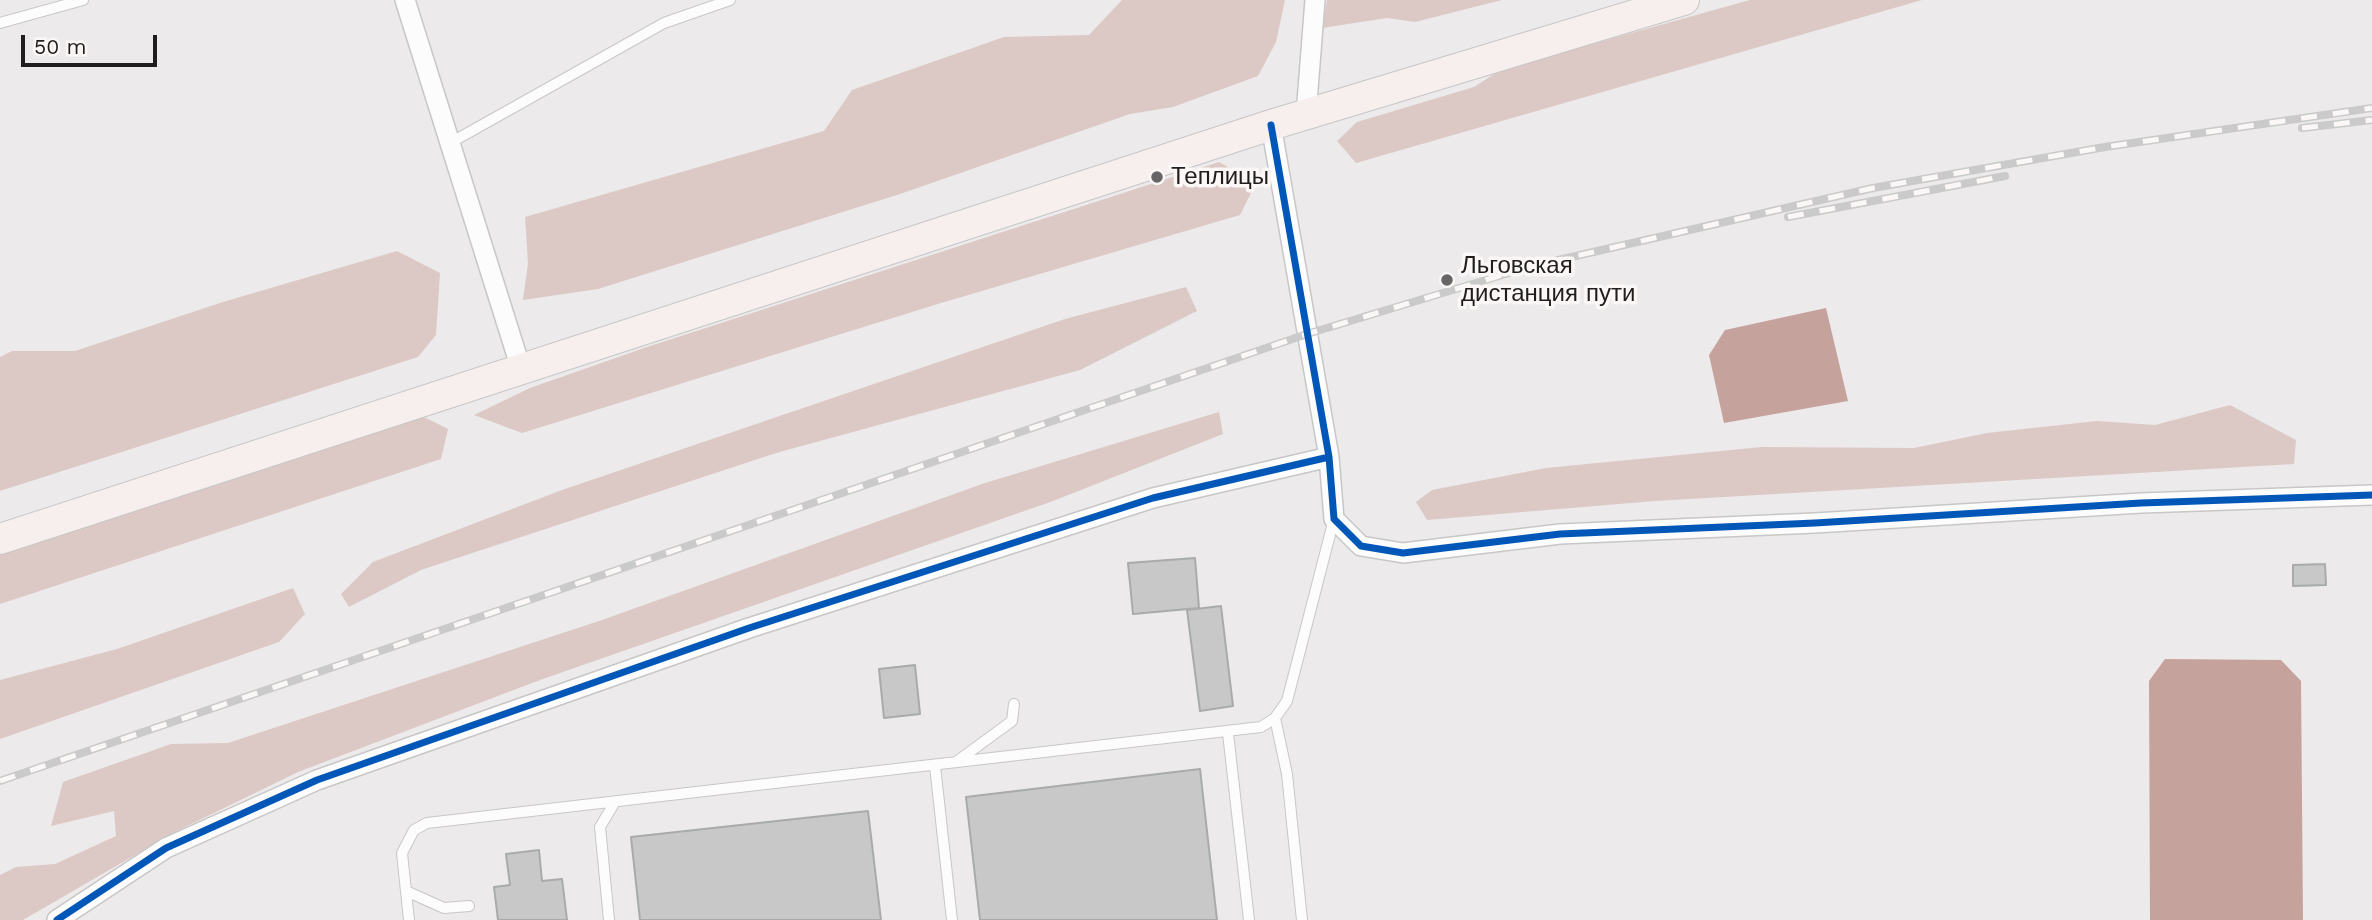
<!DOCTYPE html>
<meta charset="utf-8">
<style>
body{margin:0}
#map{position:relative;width:2372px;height:920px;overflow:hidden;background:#eceaea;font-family:"Work Sans",sans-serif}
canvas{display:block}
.scale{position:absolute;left:21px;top:35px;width:136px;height:32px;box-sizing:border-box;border:4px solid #1f1d1d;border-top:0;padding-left:9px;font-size:21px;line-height:24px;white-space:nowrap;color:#1f1d1d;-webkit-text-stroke:5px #fbf7f6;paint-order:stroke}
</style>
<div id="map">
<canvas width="2372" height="920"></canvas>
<div class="scale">50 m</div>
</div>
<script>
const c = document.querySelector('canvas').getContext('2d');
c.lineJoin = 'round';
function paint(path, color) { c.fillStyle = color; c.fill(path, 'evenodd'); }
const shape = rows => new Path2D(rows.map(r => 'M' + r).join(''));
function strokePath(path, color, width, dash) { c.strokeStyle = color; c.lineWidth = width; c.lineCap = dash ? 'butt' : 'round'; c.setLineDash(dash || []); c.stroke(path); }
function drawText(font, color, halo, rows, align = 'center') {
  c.font = font + ' "Work Sans",sans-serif'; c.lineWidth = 7; c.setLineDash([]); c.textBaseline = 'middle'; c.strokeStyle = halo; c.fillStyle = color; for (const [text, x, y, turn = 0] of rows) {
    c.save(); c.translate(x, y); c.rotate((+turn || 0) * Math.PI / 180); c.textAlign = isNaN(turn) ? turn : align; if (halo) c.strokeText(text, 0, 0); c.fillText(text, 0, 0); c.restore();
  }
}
paint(shape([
 [1122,0,1285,0,1276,42,1258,76,1173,107,1130,114,900,194,598,289,523,300,528,263,525,217,824,131,852,90,1004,37,1089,35],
 [1327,0,1502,0,1415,22,1387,18,1322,28],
 [1750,0,1922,0,1356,163,1337,141,1357,122,1474,87,1502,69],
 [1219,162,1256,183,1240,215,941,303,522,433,474,415,530,388,647,347],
 [397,251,440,273,436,335,418,357,0,491,0,357,12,351,75,351,223,302],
 [1186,287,1197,311,1080,370,776,453,421,570,349,607,341,594,373,562,562,490,1065,319],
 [2230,405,2296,440,2294,464,1655,501,1427,520,1416,502,1432,490,1546,468,1762,447,1914,448,1987,433,2097,421,2155,425],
 [1219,412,1223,434,1053,501,540,680,298,772,173,833,23,920,0,920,0,875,16,867,55,864,116,836,114,811,51,826,63,782,171,744,228,743,602,620,985,483],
 [424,417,448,429,441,459,0,604,0,552],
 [293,588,305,614,279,642,0,739,0,680,117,649]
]), '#dcc9c6');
paint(shape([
 [1826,308,1848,401,1724,423,1709,355,1725,330],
 [2165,659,2281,660,2301,681,2303,920,2150,920,2149,681]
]), '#c6a29d');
const building = shape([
 [1195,558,1199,608,1133,614,1128,563,1195,558],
 [2325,564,2326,585,2293,586,2293,565,2325,564],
 [1221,606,1233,706,1200,711,1187,610,1221,606],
 [915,665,920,714,884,718,879,669,915,665],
 [1200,769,1217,920,980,920,966,797,1200,769],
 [868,811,881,920,640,920,631,837,868,811],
 [539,850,542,881,562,879,567,920,498,920,494,887,510,885,506,854,539,850]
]);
paint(building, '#c8c8c8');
strokePath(building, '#a9aaaa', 2);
const lane = shape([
 [0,23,83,0],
 [450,143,664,23,730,0],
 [1275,718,1287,774,1302,920],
 [1228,733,1249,920],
 [956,762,1012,721,1014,704],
 [935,766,952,920],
 [406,891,444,908,469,906],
 [409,920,402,853,414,830,427,823,1261,727,1275,718,1287,701,1334,519],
 [609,920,600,827,615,802]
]);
const street = shape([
 [405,0,522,372],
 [1306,115,1315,0],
 [1271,125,1329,457,1334,519,1361,546,1403,553,1560,534,1815,523,2141,503,2372,495],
 [57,920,166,848,317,780,749,628,1153,498,1329,457]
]);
const primary = shape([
 [0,539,1271,125,1684,0]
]);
strokePath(lane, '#c8c7c7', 12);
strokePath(street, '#c8c7c7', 22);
strokePath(primary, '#c7c6c6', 32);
strokePath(lane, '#fcfcfc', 10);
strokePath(street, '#fcfcfc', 19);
strokePath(primary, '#f6efee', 30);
const rail = shape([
 [2302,128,2372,120],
 [1788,217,2005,176],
 [0,781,1307,334,1532,266,1873,188,2105,147,2372,108]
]);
strokePath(rail, '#cacaca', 8);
strokePath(rail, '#fbf7f6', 5, [16]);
strokePath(shape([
 [1271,125,1329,457,1334,519,1361,546,1403,553,1560,534,1815,523,2141,503,2372,495],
 [57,920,166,848,317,780,749,628,1153,498,1329,457]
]), '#0057b8', 7);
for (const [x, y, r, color] of [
 [1157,177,7,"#676565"],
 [1447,280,7,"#676565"]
]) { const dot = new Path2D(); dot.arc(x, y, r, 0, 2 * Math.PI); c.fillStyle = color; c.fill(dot); strokePath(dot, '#fbf7f6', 2.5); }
drawText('24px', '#1f1d1d', '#fbf7f6', [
 ["Теплицы",1171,177],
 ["Льговская",1461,266],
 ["дистанция пути",1461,294]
], 'left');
</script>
